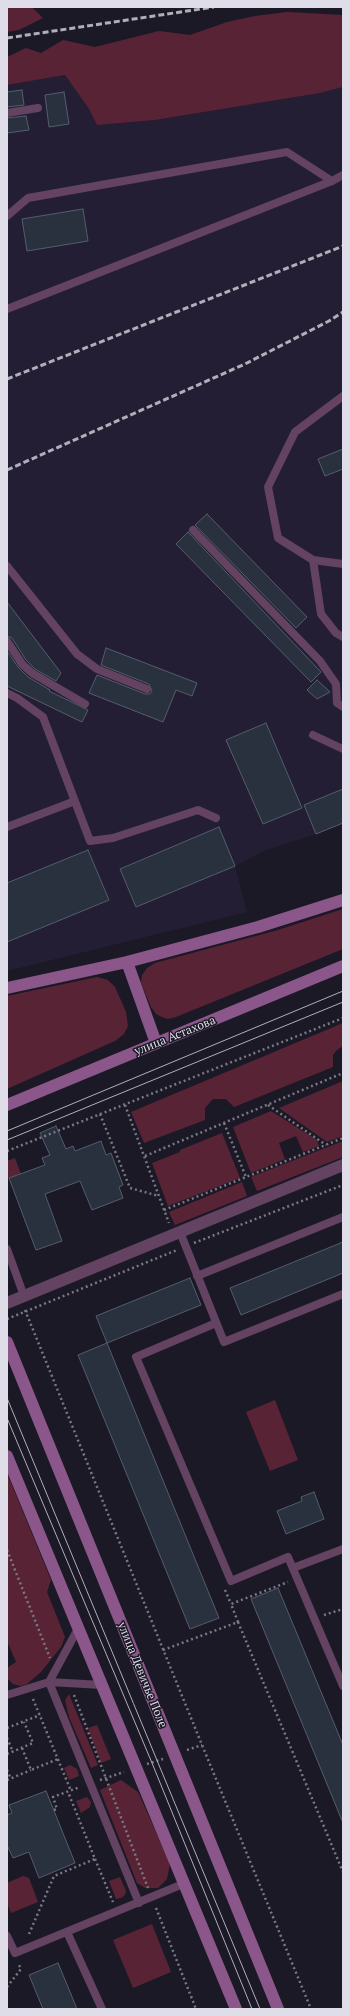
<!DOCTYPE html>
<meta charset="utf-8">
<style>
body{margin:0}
#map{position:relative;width:350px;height:2016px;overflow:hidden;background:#1c1927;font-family:"PT Serif",serif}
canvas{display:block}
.frame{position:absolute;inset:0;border:8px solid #dfdde7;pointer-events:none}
</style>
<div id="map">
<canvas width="350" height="2016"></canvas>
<div class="frame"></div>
</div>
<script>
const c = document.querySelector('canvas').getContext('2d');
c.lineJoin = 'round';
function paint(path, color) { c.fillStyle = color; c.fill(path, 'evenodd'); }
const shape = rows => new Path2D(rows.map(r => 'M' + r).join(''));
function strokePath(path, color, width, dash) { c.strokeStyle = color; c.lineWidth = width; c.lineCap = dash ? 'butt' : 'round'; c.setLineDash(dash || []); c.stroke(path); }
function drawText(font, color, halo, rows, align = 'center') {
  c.font = font + ' "PT Serif",serif'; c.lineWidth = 3; c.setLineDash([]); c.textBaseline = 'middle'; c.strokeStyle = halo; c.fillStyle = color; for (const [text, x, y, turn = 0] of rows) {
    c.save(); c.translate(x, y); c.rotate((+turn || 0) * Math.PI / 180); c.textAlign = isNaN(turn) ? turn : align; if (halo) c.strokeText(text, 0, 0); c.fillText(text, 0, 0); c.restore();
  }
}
paint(shape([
 [65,75,89,109,97,125,155,120,320,93,343,87,343,823,316,834,264,851,235,866,247,912,7,971,7,85]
]), '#231e33');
paint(shape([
 [7,7,32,7,43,18,19,30,7,32],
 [287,12,343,15,343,87,320,93,155,120,97,125,89,109,65,75,7,85,7,57,26,48,41,53,63,40,95,47,159,31,190,35,227,22,255,16],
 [343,909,343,949,176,1017,168,1019,162,1017,156,1014,151,1007,141,983,142,975,147,968,155,963,278,930],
 [97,977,108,980,115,987,126,1012,128,1026,124,1034,115,1041,7,1089,7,996],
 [343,1023,343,1046,337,1050,333,1055,333,1067,234,1107,226,1099,213,1099,205,1108,205,1120,144,1143,131,1112],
 [343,1081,343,1136,327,1142,279,1108],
 [271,1111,317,1140,319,1146,303,1152,296,1136,279,1143,285,1159,251,1173,233,1127],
 [222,1133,240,1178,168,1206,152,1163,180,1152,180,1150],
 [343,1141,343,1157,257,1191,251,1177],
 [15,1158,21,1174,7,1179,7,1161],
 [242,1182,247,1196,175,1225,169,1212],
 [275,1400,298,1460,270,1471,246,1412],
 [7,1473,51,1580,47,1592,65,1637,61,1647,41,1672,27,1684,21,1686,13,1684,7,1678,7,1668,16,1662,7,1641],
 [69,1694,98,1765,91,1768,69,1717,65,1700],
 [97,1725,111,1759,101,1763,88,1728],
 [70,1765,77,1769,79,1776,69,1780,64,1768],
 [121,1780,138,1792,170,1863,167,1879,158,1888,145,1888,137,1883,100,1790],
 [87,1797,91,1802,90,1807,81,1813,76,1801],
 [23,1876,29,1878,38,1902,11,1913,7,1903,7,1883],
 [120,1877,126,1891,125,1895,121,1898,116,1899,109,1881],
 [152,1924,171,1972,133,1988,113,1940]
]), '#592336');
const building = shape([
 [22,90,24,105,7,107,7,92,22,90],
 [64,92,69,124,49,127,45,95,64,92],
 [26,116,29,130,7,133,7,118,26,116],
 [83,209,88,241,27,251,22,219,83,209],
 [343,449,343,469,325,476,318,459,343,449],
 [207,514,307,617,296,628,195,525,207,514],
 [188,532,321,672,311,682,176,544,188,532],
 [7,602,61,673,56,681,35,669,26,660,12,638,7,636,7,602],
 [106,648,197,683,192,696,176,690,163,722,89,693,97,675,145,694,150,694,152,691,149,684,101,665,106,648],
 [7,651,18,667,28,677,50,690,49,691,88,710,82,722,7,686,7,651],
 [317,680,330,692,317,699,307,690,317,680],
 [266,723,302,808,263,824,226,740,266,723],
 [343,789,343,823,316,834,304,805,343,789],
 [219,827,235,866,136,907,120,869,219,827],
 [88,850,109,900,7,942,7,883,88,850],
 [56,1126,66,1149,73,1146,75,1151,101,1141,106,1155,111,1153,123,1185,119,1187,123,1198,92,1210,80,1181,45,1194,62,1241,36,1250,9,1178,45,1165,42,1158,50,1155,40,1133,56,1126],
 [343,1242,343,1273,241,1315,230,1288,343,1242],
 [190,1278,201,1305,107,1343,96,1316,190,1278],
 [107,1343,219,1618,190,1629,78,1355,107,1343],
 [314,1492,324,1519,286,1534,277,1511,302,1501,301,1497,314,1492],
 [278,1588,343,1745,343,1823,251,1599,278,1588],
 [46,1791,75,1863,39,1878,29,1852,13,1858,7,1845,7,1815,12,1813,9,1805,46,1791],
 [58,1963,68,1987,77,2009,43,2009,29,1975,58,1963]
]);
paint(building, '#29313f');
strokePath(building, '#545d6d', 1);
strokePath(shape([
 [125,1105,169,1223],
 [268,1105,326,1145],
 [100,1114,130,1188,159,1196],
 [224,1123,246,1177],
 [7,1151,343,1018],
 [145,1156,343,1073],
 [164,1210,343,1138],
 [194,1243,343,1185],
 [25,1310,202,1745,311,2009],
 [7,1319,177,1250],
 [7,1550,50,1658],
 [225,1590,231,1604],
 [324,1615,343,1609],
 [238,1622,343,1872],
 [163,1650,238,1622,231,1604,288,1582],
 [74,1695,148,1888],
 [33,1699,71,1791],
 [7,1728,40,1715],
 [7,1738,13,1752],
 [22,1748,31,1770,58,1759],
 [187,1750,202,1745],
 [7,1754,33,1743,24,1722],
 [147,1764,163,1759],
 [7,1770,11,1779],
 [7,1780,31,1770],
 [100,1780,124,1772],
 [54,1810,57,1809,53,1797,80,1787],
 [95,1859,113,1902],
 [156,1908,196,2009],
 [29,1934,54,1876,95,1859,68,1792],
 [7,1987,21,1969,18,1963]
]), '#7b7885', 2.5, [2, 3]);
strokePath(shape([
 [7,113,38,108],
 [7,216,28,198,287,152,332,181],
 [7,309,332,181,343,175],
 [343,396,295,432,268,487,278,538,313,560,343,564],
 [193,530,320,661,336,684,337,703,343,707],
 [313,560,321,614,336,633,343,637],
 [7,566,77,654,97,669,147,689],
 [7,641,22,664,32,673,85,704],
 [7,693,17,698,43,717,90,841,113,838,198,810,216,818],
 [313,735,343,749],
 [7,827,75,801],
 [180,1232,224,1342,343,1294],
 [7,1249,24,1296],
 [197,1276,343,1217],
 [216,1323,136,1357,231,1581,288,1557,343,1686],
 [293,1568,343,1549],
 [79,1627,49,1682,139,1903],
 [7,1695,49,1682,102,1685],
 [67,1932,102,2009],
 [7,1936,15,1953,183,1884]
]), '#634262', 8);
strokePath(shape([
 [7,1303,343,1165]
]), '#634262', 12);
strokePath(shape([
 [127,962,156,1043],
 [7,988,127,962,258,927,343,900],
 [7,1105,343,966],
 [7,1342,278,2009],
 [7,1456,236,2009]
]), '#8b578a', 12);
strokePath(shape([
 [7,1131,343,991],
 [7,1140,343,1002],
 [7,1398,260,2009],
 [7,1418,152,1763,252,2009]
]), '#b1afba', 1);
strokePath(shape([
 [7,38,214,7],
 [7,379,343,246],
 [7,470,245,364,329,321,343,312]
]), '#b1afba', 3, [6, 3]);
drawText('12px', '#dfdde7', '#1c1927', [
 ["улица Астахова",175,1036,-22],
 ["улица Девичье Поле",142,1675,68]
]);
</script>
